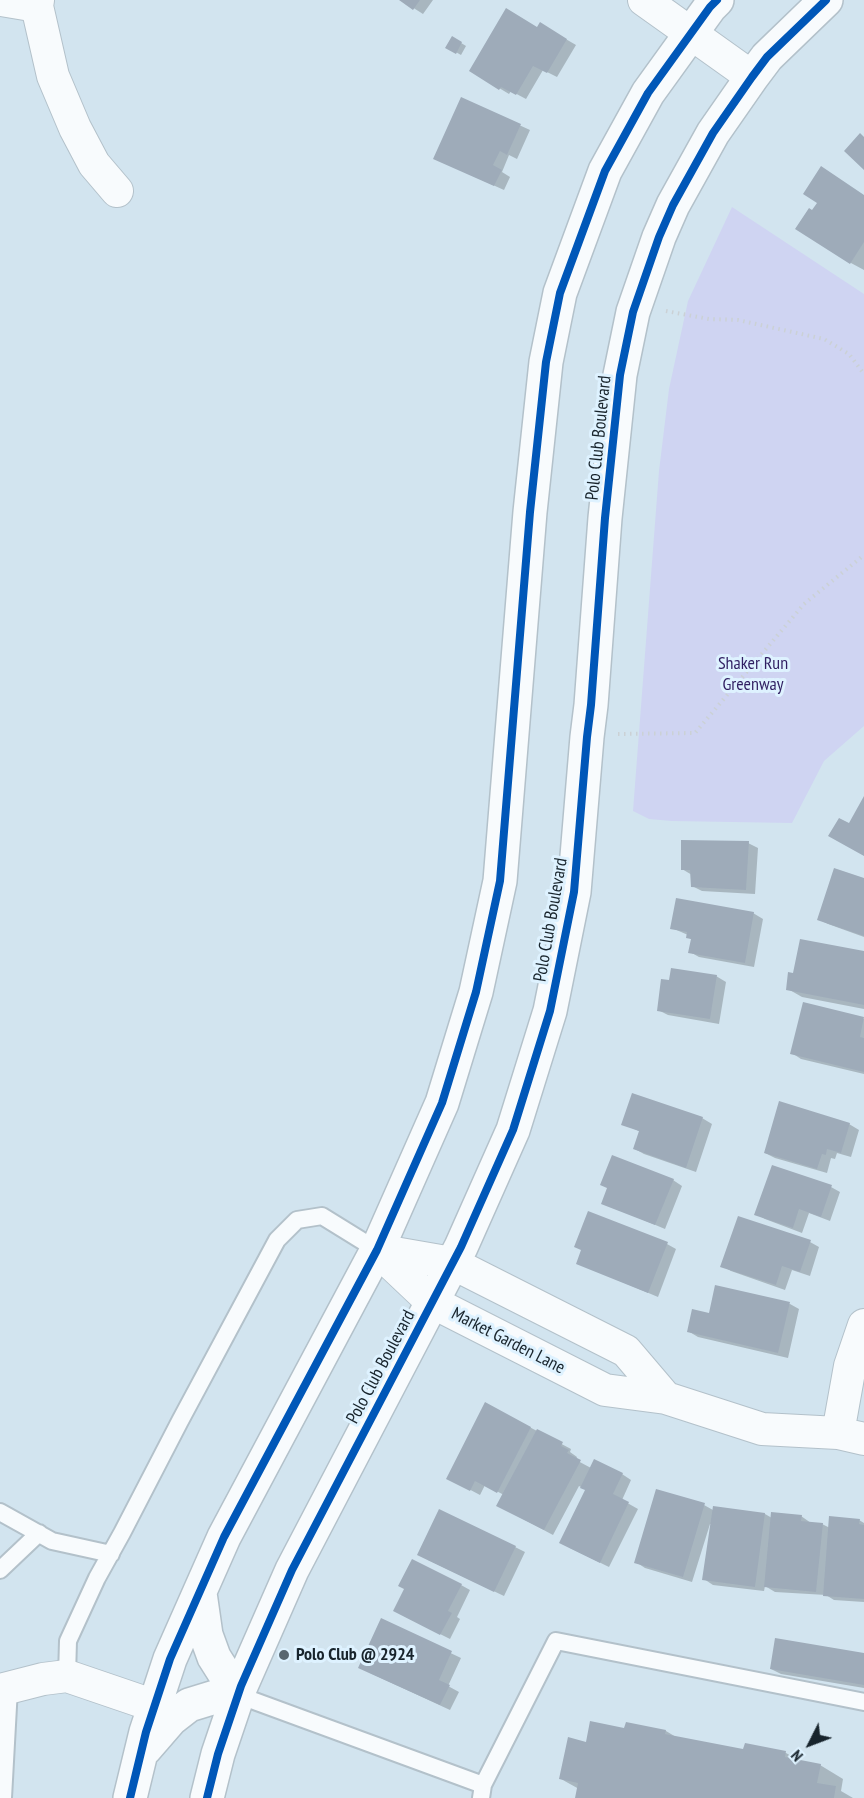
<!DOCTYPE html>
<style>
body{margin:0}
#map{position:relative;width:864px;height:1798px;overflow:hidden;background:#d2e4ef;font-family:"PT Sans Narrow",sans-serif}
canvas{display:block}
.north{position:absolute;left:780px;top:1714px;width:60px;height:60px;-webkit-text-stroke:4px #def2ff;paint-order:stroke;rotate:228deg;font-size:16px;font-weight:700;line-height:24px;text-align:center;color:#18242c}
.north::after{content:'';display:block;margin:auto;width:21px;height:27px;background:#18242c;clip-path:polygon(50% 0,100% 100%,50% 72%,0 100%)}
</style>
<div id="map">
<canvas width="864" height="1798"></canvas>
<div class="north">N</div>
</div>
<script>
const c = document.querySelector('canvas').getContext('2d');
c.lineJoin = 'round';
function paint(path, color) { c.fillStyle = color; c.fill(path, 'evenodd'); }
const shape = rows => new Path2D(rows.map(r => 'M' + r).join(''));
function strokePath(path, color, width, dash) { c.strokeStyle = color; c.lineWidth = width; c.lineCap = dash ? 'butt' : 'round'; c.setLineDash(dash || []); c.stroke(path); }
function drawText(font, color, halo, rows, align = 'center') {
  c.font = font + ' "PT Sans Narrow",sans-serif'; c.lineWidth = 6; c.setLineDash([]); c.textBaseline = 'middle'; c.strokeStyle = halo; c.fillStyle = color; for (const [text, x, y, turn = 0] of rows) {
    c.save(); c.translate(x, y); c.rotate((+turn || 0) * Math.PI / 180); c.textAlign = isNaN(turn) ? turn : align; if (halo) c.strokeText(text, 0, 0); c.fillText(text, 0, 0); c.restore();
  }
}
paint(shape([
 [732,207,864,294,864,726,824,761,792,823,672,821,649,819,633,811,659,471,669,389,688,301]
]), '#cfd4f2');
paint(shape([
 [401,0,433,0,423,14],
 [540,24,576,45,557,77,543,70,526,99,511,91,509,94,471,71,538,29],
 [453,38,466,46,461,55,447,47],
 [462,99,530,130,517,159,509,155,502,172,510,177,504,190,444,163],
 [864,195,864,270,851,263,813,212],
 [748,843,758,848,755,894,702,891,692,886,692,875,682,869],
 [864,879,864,937,828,924,818,919],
 [753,913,763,919,754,967,699,957,690,952,692,940,688,937,688,935,672,928],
 [864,952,864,1009,802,997,788,989,794,975],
 [716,976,726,982,719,1024,668,1015,658,1010],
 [804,1004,864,1019,864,1074,801,1059,792,1053],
 [702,1118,712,1124,696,1172,644,1154,635,1149,641,1132,623,1124],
 [849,1124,859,1130,851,1157,837,1153,835,1159,831,1158,827,1173,775,1158,765,1153],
 [673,1180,682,1186,665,1229,603,1203,609,1188],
 [831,1187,840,1192,830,1221,809,1213,802,1233,765,1219,756,1214],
 [810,1242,819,1247,810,1276,792,1270,785,1290,731,1271,722,1266],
 [667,1244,676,1249,658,1297,577,1263,583,1250],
 [790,1304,799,1309,788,1358,698,1337,688,1331,710,1314],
 [486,1404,571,1449,570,1452,577,1457,576,1460,591,1468,622,1474,631,1480,622,1500,638,1509,609,1567,570,1548,587,1490,579,1486,553,1535,508,1511,504,1495,485,1485,480,1495,448,1478],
 [704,1505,713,1510,765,1514,772,1518,801,1516,811,1523,822,1524,830,1528,859,1520,864,1523,864,1602,834,1600,826,1595,775,1592,765,1586,764,1591,713,1585,704,1579,711,1524,710,1524,692,1582,645,1568,636,1562],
 [515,1547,525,1552,504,1596,428,1560],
 [461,1585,470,1590,457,1617,460,1619,450,1639,404,1616],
 [381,1620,461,1658,448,1686,459,1692,450,1710,370,1673],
 [864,1655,864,1688,781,1674,771,1669],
 [626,1730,666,1731,676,1737,745,1751,746,1745,786,1753,802,1762,820,1765,843,1779,841,1791,853,1798,577,1798,579,1789,561,1779,587,1743]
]), '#0003');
paint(shape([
 [399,0,420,0,413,10],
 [506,8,537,27,540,22,567,39,547,73,533,66,516,95,501,87,499,90,469,71],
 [452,36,462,42,456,54,445,48],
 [461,97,521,124,507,155,500,151,493,165,502,170,494,186,433,159],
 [860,133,864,137,864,170,844,151],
 [821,166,864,195,864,242,850,264,795,229,809,208,812,210,817,203,803,194],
 [864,796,864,856,828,836,839,818,849,823],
 [681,840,749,841,746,890,691,887,690,870,681,870],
 [834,868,864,878,864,936,817,920],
 [676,898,754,912,745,963,688,953,691,939,686,938,687,932,670,929],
 [800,939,864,951,864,1005,786,990,788,972,793,973],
 [671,968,717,975,710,1019,657,1011,661,979,669,980],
 [803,1002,864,1017,860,1037,864,1038,864,1072,790,1054],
 [632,1093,703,1117,686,1168,633,1149,639,1131,621,1125],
 [779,1101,850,1123,841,1153,827,1149,826,1155,822,1154,817,1169,764,1153],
 [612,1155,674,1179,655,1225,601,1204,607,1188,600,1185],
 [772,1165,832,1185,821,1217,799,1209,793,1228,754,1215],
 [588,1211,668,1242,648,1293,576,1264,581,1250,574,1247],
 [738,1216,811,1240,800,1272,782,1266,776,1285,720,1267],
 [715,1285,790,1302,778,1353,687,1332,692,1309,709,1313],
 [485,1402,531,1427,497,1493,475,1481,470,1491,446,1479],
 [537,1429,563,1442,561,1446,569,1450,567,1453,581,1460,544,1530,496,1506],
 [594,1459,623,1473,613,1494,629,1502,600,1563,559,1543,585,1490,580,1488],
 [656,1489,705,1503,683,1577,634,1563],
 [713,1506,765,1513,755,1587,702,1580],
 [439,1509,516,1546,494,1592,417,1555],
 [771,1512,802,1515,801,1521,823,1523,816,1592,764,1587],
 [829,1516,860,1519,859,1524,864,1525,864,1599,823,1596],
 [412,1559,462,1584,448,1611,452,1613,440,1635,393,1611,404,1589,398,1586],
 [381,1618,452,1651,439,1680,450,1685,440,1705,358,1668],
 [775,1638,864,1653,864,1685,770,1669],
 [590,1721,624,1728,626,1722,666,1730,665,1734,743,1749,745,1743,786,1751,785,1757,821,1764,817,1783,836,1786,834,1798,575,1798,578,1783,559,1779,568,1737,586,1742]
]), '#9eabb9');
const lane = shape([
 [0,1512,52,1541,111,1554],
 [0,1570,39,1533],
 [67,1676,68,1641,97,1578,122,1533,180,1421,277,1240,297,1220,322,1216,377,1250],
 [238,1695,483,1785,481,1798],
 [483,1785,556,1641,864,1702],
 [3,1798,9,1688]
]);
const street = shape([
 [1,0,37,6],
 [38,0,37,6,53,76,75,128,94,164,117,191],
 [644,0,752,77],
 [377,1250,432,1302,605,1390,666,1398,762,1429,838,1433,864,1439],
 [377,1250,452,1263,626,1351,666,1398],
 [838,1433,850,1366,864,1325],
 [0,1690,43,1679,67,1676,155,1706]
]);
const secondary = shape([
 [145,1749,171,1719,189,1705,215,1697,238,1695,214,1657,206,1635,200,1593],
 [130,1798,146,1732,170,1659,224,1537,377,1250,442,1103,476,992,500,881,530,512,546,362,560,293,605,171,648,93,710,7,717,0],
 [207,1798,218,1754,241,1686,292,1570,461,1247,513,1130,550,1011,574,892,587,737,591,705,605,518,620,375,633,312,659,237,673,205,713,133,752,77,767,57,826,0]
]);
strokePath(lane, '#b3c1ca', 20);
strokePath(street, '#b3c1ca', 34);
strokePath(secondary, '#b3c1ca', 36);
strokePath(shape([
 [666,311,709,319,738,320,824,339,849,354,864,374],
 [618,734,695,733,804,604,864,555]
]), '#cbd1d5', 4, [1.5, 4.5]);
strokePath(lane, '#f8fbfd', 16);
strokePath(street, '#f8fbfd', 32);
strokePath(secondary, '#f8fbfd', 33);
strokePath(shape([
 [130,1798,146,1732,170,1659,224,1537,377,1250,442,1103,476,992,500,881,530,512,546,362,560,293,605,171,648,93,710,7,717,0],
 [207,1798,218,1754,241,1686,292,1570,461,1247,513,1130,550,1011,574,892,587,737,591,705,605,518,620,375,633,312,659,237,673,205,713,133,752,77,767,57,826,0]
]), '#0057b8', 8);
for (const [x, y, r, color] of [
 [284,1655,6,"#596770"]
]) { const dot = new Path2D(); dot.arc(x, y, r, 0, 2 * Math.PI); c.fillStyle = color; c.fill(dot); strokePath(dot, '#def2ff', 2); }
drawText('18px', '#18242c', '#def2ff', [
 ["Polo Club Boulevard",599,438,-84],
 ["Polo Club Boulevard",551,920,-80],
 ["Market Garden Lane",508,1341,27],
 ["Polo Club Boulevard",381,1367,-62]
]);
drawText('18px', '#301f62', '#def2ff', [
 ["Shaker Run",753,664],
 ["Greenway",753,685]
]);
drawText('bold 18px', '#18242c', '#def2ff', [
 ["Polo Club @ 2924",296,1655]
], 'left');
</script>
